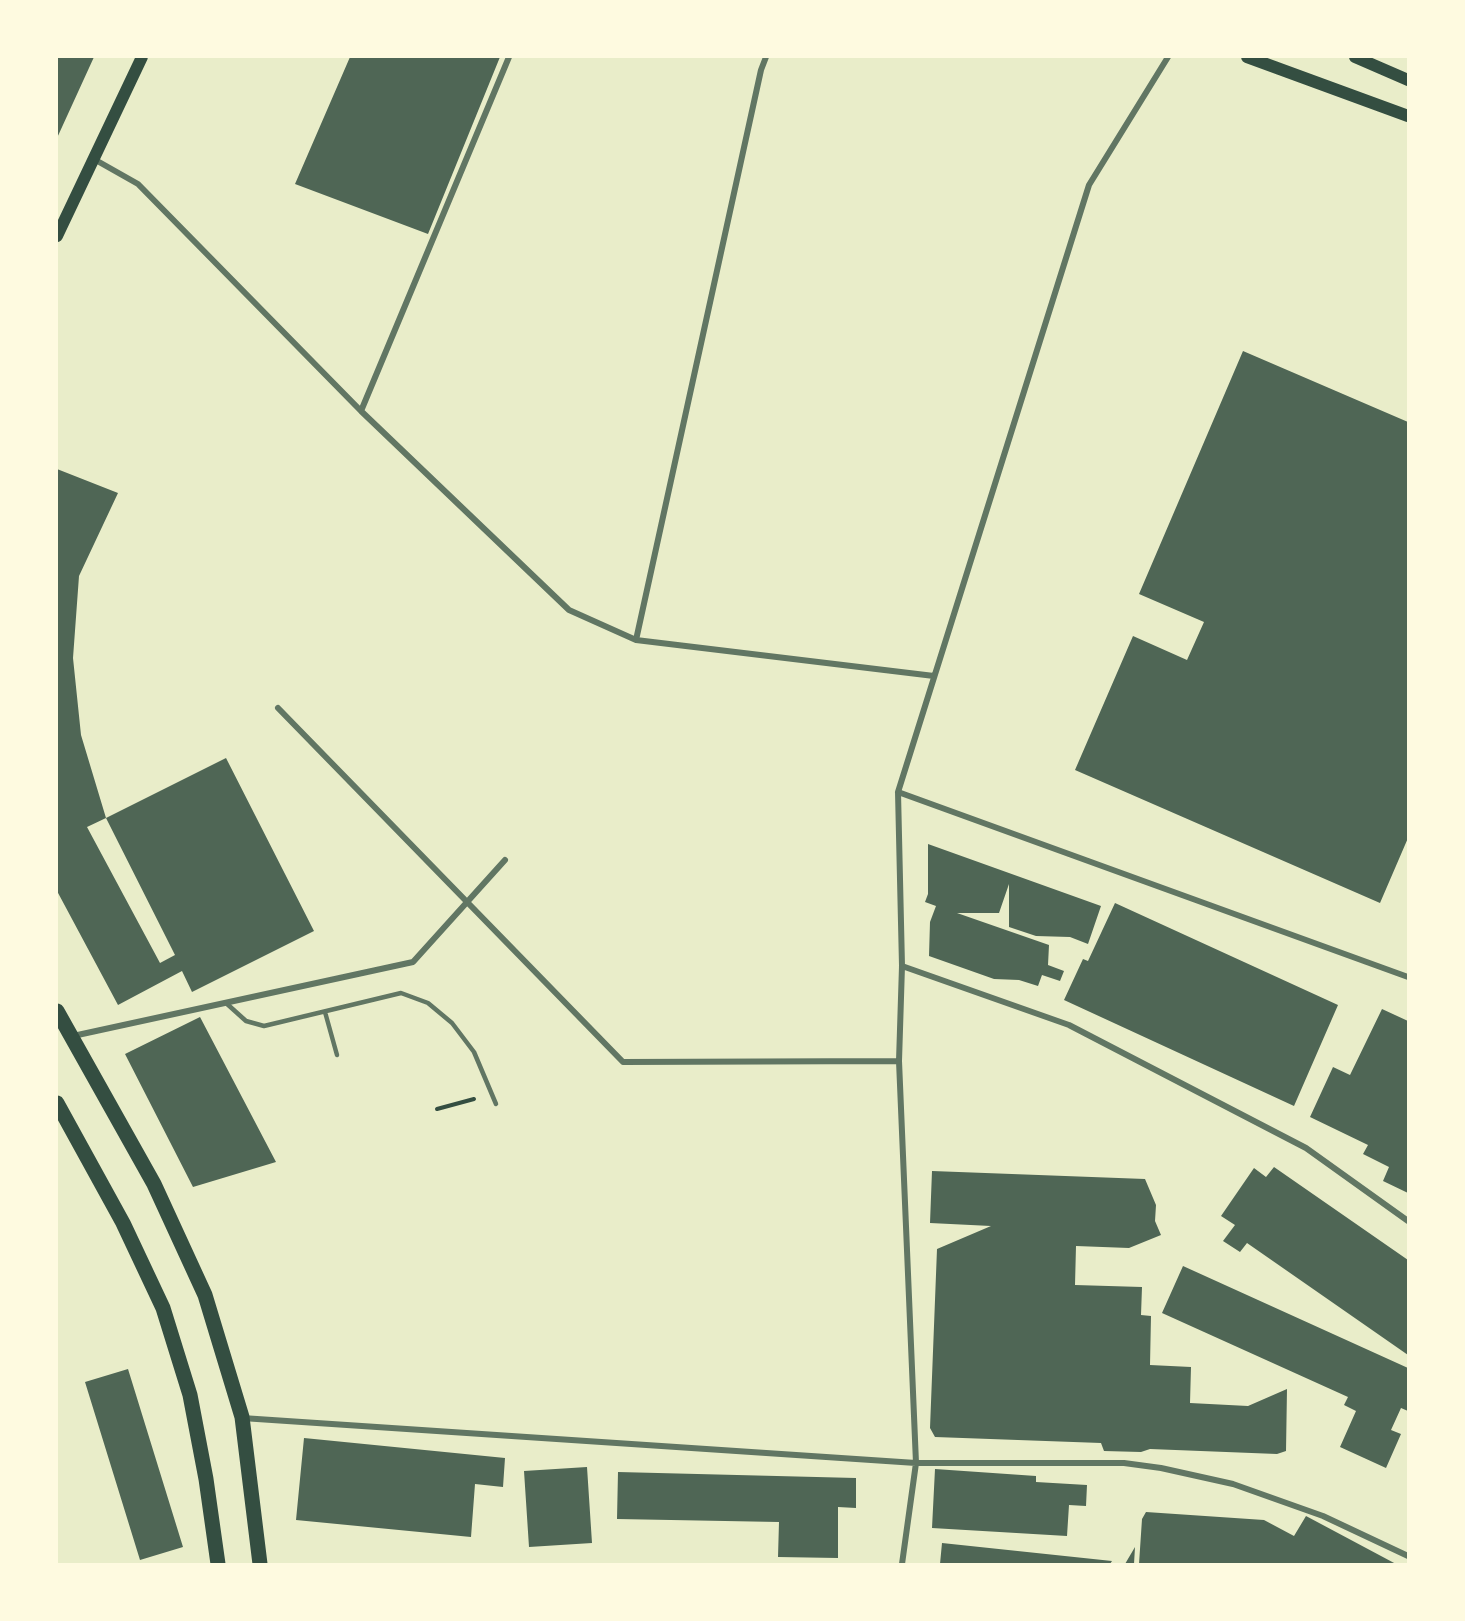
<!DOCTYPE html>
<style>
body{margin:0}
#map{position:relative;width:1465px;height:1621px;overflow:hidden;background:#e9edc9;font-family:"Titillium Web",sans-serif}
canvas{display:block}
.frame{position:absolute;inset:0;border:58px solid #fefae0;pointer-events:none}
</style>
<div id="map">
<canvas width="1465" height="1621"></canvas>
<div class="frame"></div>
</div>
<script>
const c = document.querySelector('canvas').getContext('2d');
c.lineJoin = 'round';
function paint(path, color) { c.fillStyle = color; c.fill(path, 'evenodd'); }
const shape = rows => new Path2D(rows.map(r => 'M' + r).join(''));
function strokePath(path, color, width, dash) { c.strokeStyle = color; c.lineWidth = width; c.lineCap = dash ? 'butt' : 'round'; c.setLineDash(dash || []); c.stroke(path); }
paint(shape([
 [57,57,94,57,57,138],
 [350,57,500,57,428,234,295,184],
 [1243,351,1408,422,1408,838,1380,903,1075,770,1133,636,1187,660,1204,622,1139,594],
 [57,469,118,493,79,576,73,658,81,735,106,818,87,827,160,963,175,955,106,818,226,758,314,931,192,992,182,971,118,1005,57,891],
 [928,844,1101,906,1088,944,1070,937,1036,936,1009,927,1009,884,999,913,957,913,1049,945,1048,965,1064,971,1060,981,1042,975,1038,986,1019,980,994,979,929,956,930,922,936,906,925,902,928,894],
 [1115,903,1338,1005,1294,1106,1064,1000,1083,959,1088,961],
 [1382,1009,1408,1021,1408,1193,1383,1181,1389,1167,1363,1154,1368,1145,1310,1117,1333,1067,1350,1075],
 [200,1017,276,1162,193,1187,125,1054],
 [1274,1167,1408,1260,1408,1355,1247,1243,1240,1252,1223,1241,1235,1225,1221,1216,1254,1168,1266,1177],
 [932,1171,1145,1179,1156,1205,1155,1221,1161,1235,1129,1248,1076,1246,1075,1285,1142,1287,1141,1315,1151,1316,1150,1365,1191,1367,1190,1403,1248,1406,1287,1389,1286,1451,1277,1454,1150,1449,1141,1452,1104,1451,1101,1443,935,1437,930,1428,937,1249,991,1226,930,1223],
 [1183,1266,1408,1368,1408,1411,1401,1408,1391,1430,1401,1434,1386,1468,1340,1447,1356,1411,1344,1405,1348,1397,1162,1313],
 [128,1369,183,1547,140,1560,85,1382],
 [304,1438,505,1458,503,1487,475,1484,471,1537,296,1520],
 [587,1467,592,1543,529,1547,524,1471],
 [935,1469,1036,1476,1036,1482,1087,1485,1086,1506,1069,1505,1067,1536,932,1528],
 [618,1472,856,1478,856,1508,838,1507,838,1558,778,1557,779,1522,617,1519],
 [1146,1512,1264,1520,1294,1536,1306,1516,1396,1564,1139,1564,1142,1519],
 [942,1543,1112,1561,1110,1564,940,1564],
 [1135,1547,1134,1564,1125,1564]
]), '#4f6655');
strokePath(shape([
 [437,1109,474,1099]
]), '#344e41', 4);
strokePath(shape([
 [226,1003,246,1021,264,1026,401,993,428,1003,452,1023,474,1052,496,1104],
 [325,1012,337,1055]
]), '#617663', 4.5);
strokePath(shape([
 [92,158,138,184,361,411,569,610,636,640,934,676],
 [361,411,509,57],
 [636,640,761,70,766,57],
 [278,708,623,1062,899,1061],
 [898,792,1408,977],
 [902,966,1069,1025,1306,1148,1408,1221],
 [73,1036,413,962,505,860],
 [242,1418,916,1463,1124,1463,1161,1468,1233,1484,1323,1516,1408,1556],
 [902,1564,916,1463,899,1061,902,966,898,792,1089,185,1168,57]
]), '#617663', 6);
strokePath(shape([
 [1247,57,1408,116],
 [1355,57,1408,80],
 [57,236,142,57]
]), '#344e41', 12);
strokePath(shape([
 [57,1011,154,1184,205,1295,242,1417,260,1564],
 [57,1103,123,1223,163,1308,190,1395,206,1479,218,1564]
]), '#344e41', 15);
</script>
